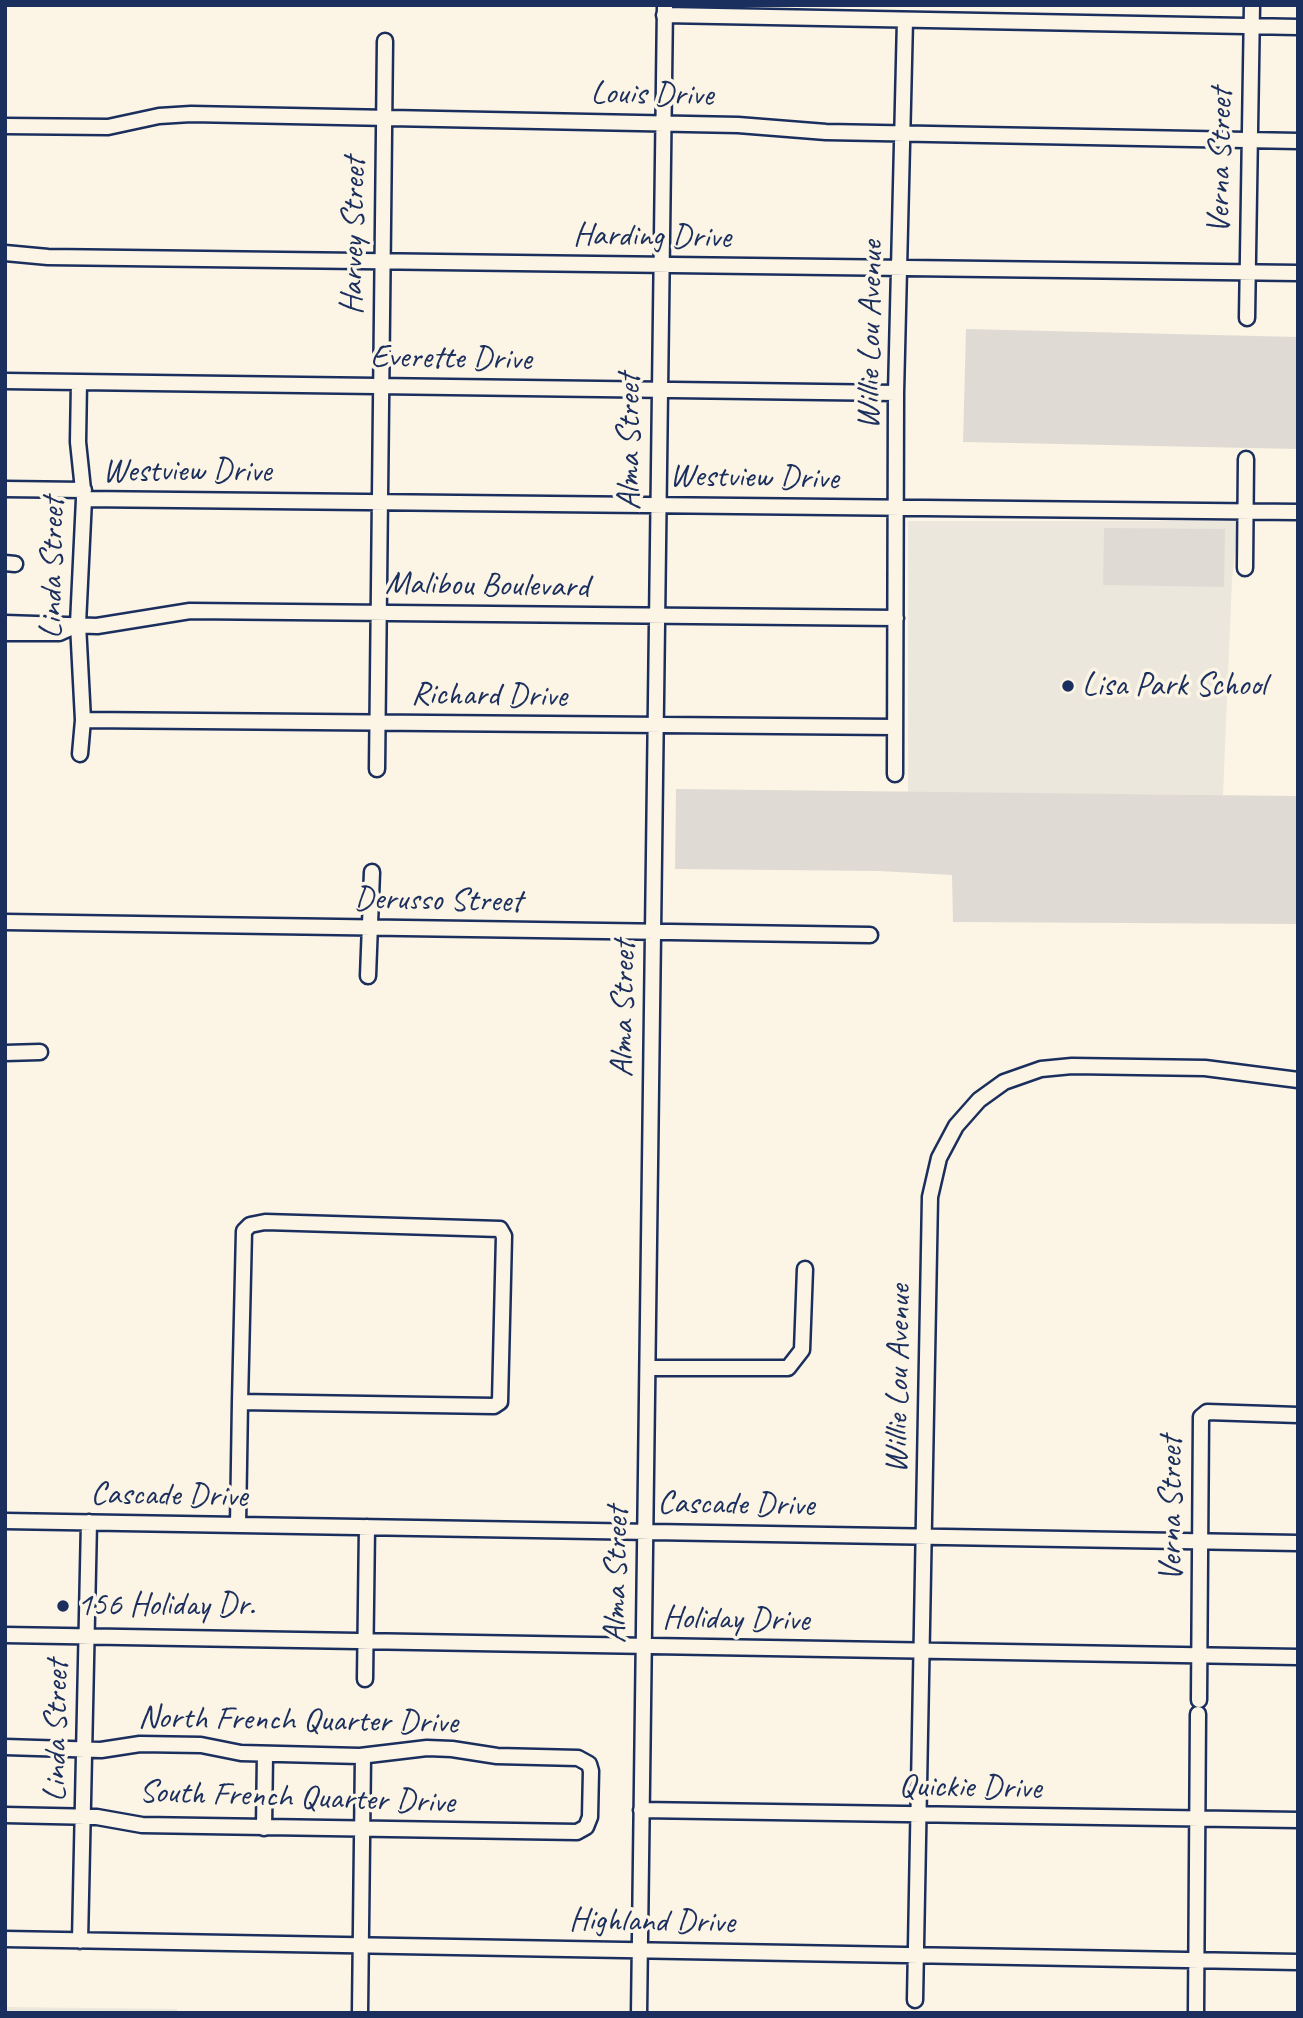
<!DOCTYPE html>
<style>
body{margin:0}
#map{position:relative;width:1303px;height:2018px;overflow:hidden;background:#fcf5e5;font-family:Caveat,sans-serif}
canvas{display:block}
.frame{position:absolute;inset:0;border:7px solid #1b2f5e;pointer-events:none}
</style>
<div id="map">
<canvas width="1303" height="2018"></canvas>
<div class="frame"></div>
</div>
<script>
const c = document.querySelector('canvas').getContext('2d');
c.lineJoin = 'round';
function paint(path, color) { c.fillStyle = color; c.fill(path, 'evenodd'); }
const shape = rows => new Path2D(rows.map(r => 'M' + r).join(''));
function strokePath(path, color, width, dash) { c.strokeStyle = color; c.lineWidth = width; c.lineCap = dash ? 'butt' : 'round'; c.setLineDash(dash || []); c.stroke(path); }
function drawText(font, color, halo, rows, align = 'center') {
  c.font = font + ' Caveat,sans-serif'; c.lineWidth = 7; c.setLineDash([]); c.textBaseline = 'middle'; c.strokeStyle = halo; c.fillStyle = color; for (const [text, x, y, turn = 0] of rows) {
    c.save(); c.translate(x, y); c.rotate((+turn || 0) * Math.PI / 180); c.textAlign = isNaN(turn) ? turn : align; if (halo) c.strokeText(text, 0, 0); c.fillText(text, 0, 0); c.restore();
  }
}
paint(shape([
 [908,521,1238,521,1232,580,1223,795,908,793],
 [5,2007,177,2009,177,2013,5,2013]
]), '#ece7dc');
paint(shape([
 [966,329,1298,337,1298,449,963,442],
 [1104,528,1225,529,1224,587,1103,585],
 [676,789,1298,796,1298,924,953,922,952,875,879,871,675,869]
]), '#dfdbd4');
const minor = shape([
 [664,15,1298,27],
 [5,126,108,127,159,116,191,114,738,125,826,132,1298,141],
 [5,253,48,257,1298,273],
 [1247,318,1252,5],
 [5,381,896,393],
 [79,382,78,442,84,499,78,624,83,720,80,754],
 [5,489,84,490],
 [84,499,1298,512],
 [5,563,15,564],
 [1245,568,1246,459],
 [5,623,97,626,190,611,896,618],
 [5,633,59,633,77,625],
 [83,720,895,727],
 [377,769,385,41],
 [895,774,896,393,905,20],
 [5,922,870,935],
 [368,976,372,872],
 [5,1053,40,1052],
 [265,1222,500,1229,504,1236,500,1402,494,1406,240,1402,244,1231,250,1225,265,1222],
 [649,1368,788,1368,802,1350,805,1269],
 [5,1521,1298,1543],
 [238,1525,240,1402],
 [5,1635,1298,1657],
 [365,1679,367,1527],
 [1199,1700,1201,1417,1207,1412,1298,1415],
 [5,1747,101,1750,140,1744,201,1745,241,1753,360,1756,427,1748,452,1749,497,1756,578,1758,589,1764,591,1771,590,1817,586,1827,577,1832,142,1825,97,1817,5,1815],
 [641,1810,1298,1820],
 [264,1828,265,1754],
 [5,1939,1298,1962],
 [80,1941,89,1522],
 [915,2000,930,1197,939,1158,956,1126,979,1100,1004,1082,1041,1069,1072,1066,1205,1068,1298,1080],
 [360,2013,363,1756],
 [639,2013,665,5],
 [1196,2013,1198,1714]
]);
strokePath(minor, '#1b2f5e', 19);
strokePath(minor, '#fcf5e5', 14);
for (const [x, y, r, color] of [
 [1068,686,7,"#1b2f5e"],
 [63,1606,7,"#1b2f5e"]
]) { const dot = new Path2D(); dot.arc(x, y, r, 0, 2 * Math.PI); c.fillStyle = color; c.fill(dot); strokePath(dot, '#fcf5e5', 2.5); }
drawText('33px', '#1b2f5e', '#fcf5e5', [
 ["Louis Drive",652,95,1],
 ["Verna Street",1221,161,-89],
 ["Harvey Street",354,236,-89],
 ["Harding Drive",652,237,1],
 ["Willie Lou Avenue",871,335,-89],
 ["Everette Drive",451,359,1],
 ["Alma Street",630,442,-90],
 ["Westview Drive",187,472],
 ["Westview Drive",754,478,1],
 ["Linda Street",53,568,-89],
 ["Malibou Boulevard",487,586,1],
 ["Richard Drive",489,696,1],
 ["Derusso Street",438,901,1],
 ["Alma Street",624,1009,-89],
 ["Willie Lou Avenue",899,1379,-89],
 ["Cascade Drive",169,1496,1],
 ["Cascade Drive",736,1505,1],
 ["Verna Street",1172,1509,-90],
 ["Alma Street",617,1575,-89],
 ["Holiday Drive",736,1620,1],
 ["North French Quarter Drive",298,1721,1],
 ["Linda Street",57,1731,-89],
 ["Quickie Drive",970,1788,1],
 ["South French Quarter Drive",297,1798,2],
 ["Highland Drive",652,1922,1]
]);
drawText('33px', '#1b2f5e', '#fcf5e5', [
 ["Lisa Park School",1082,686],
 ["156 Holiday Dr.",77,1606]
], 'left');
</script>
